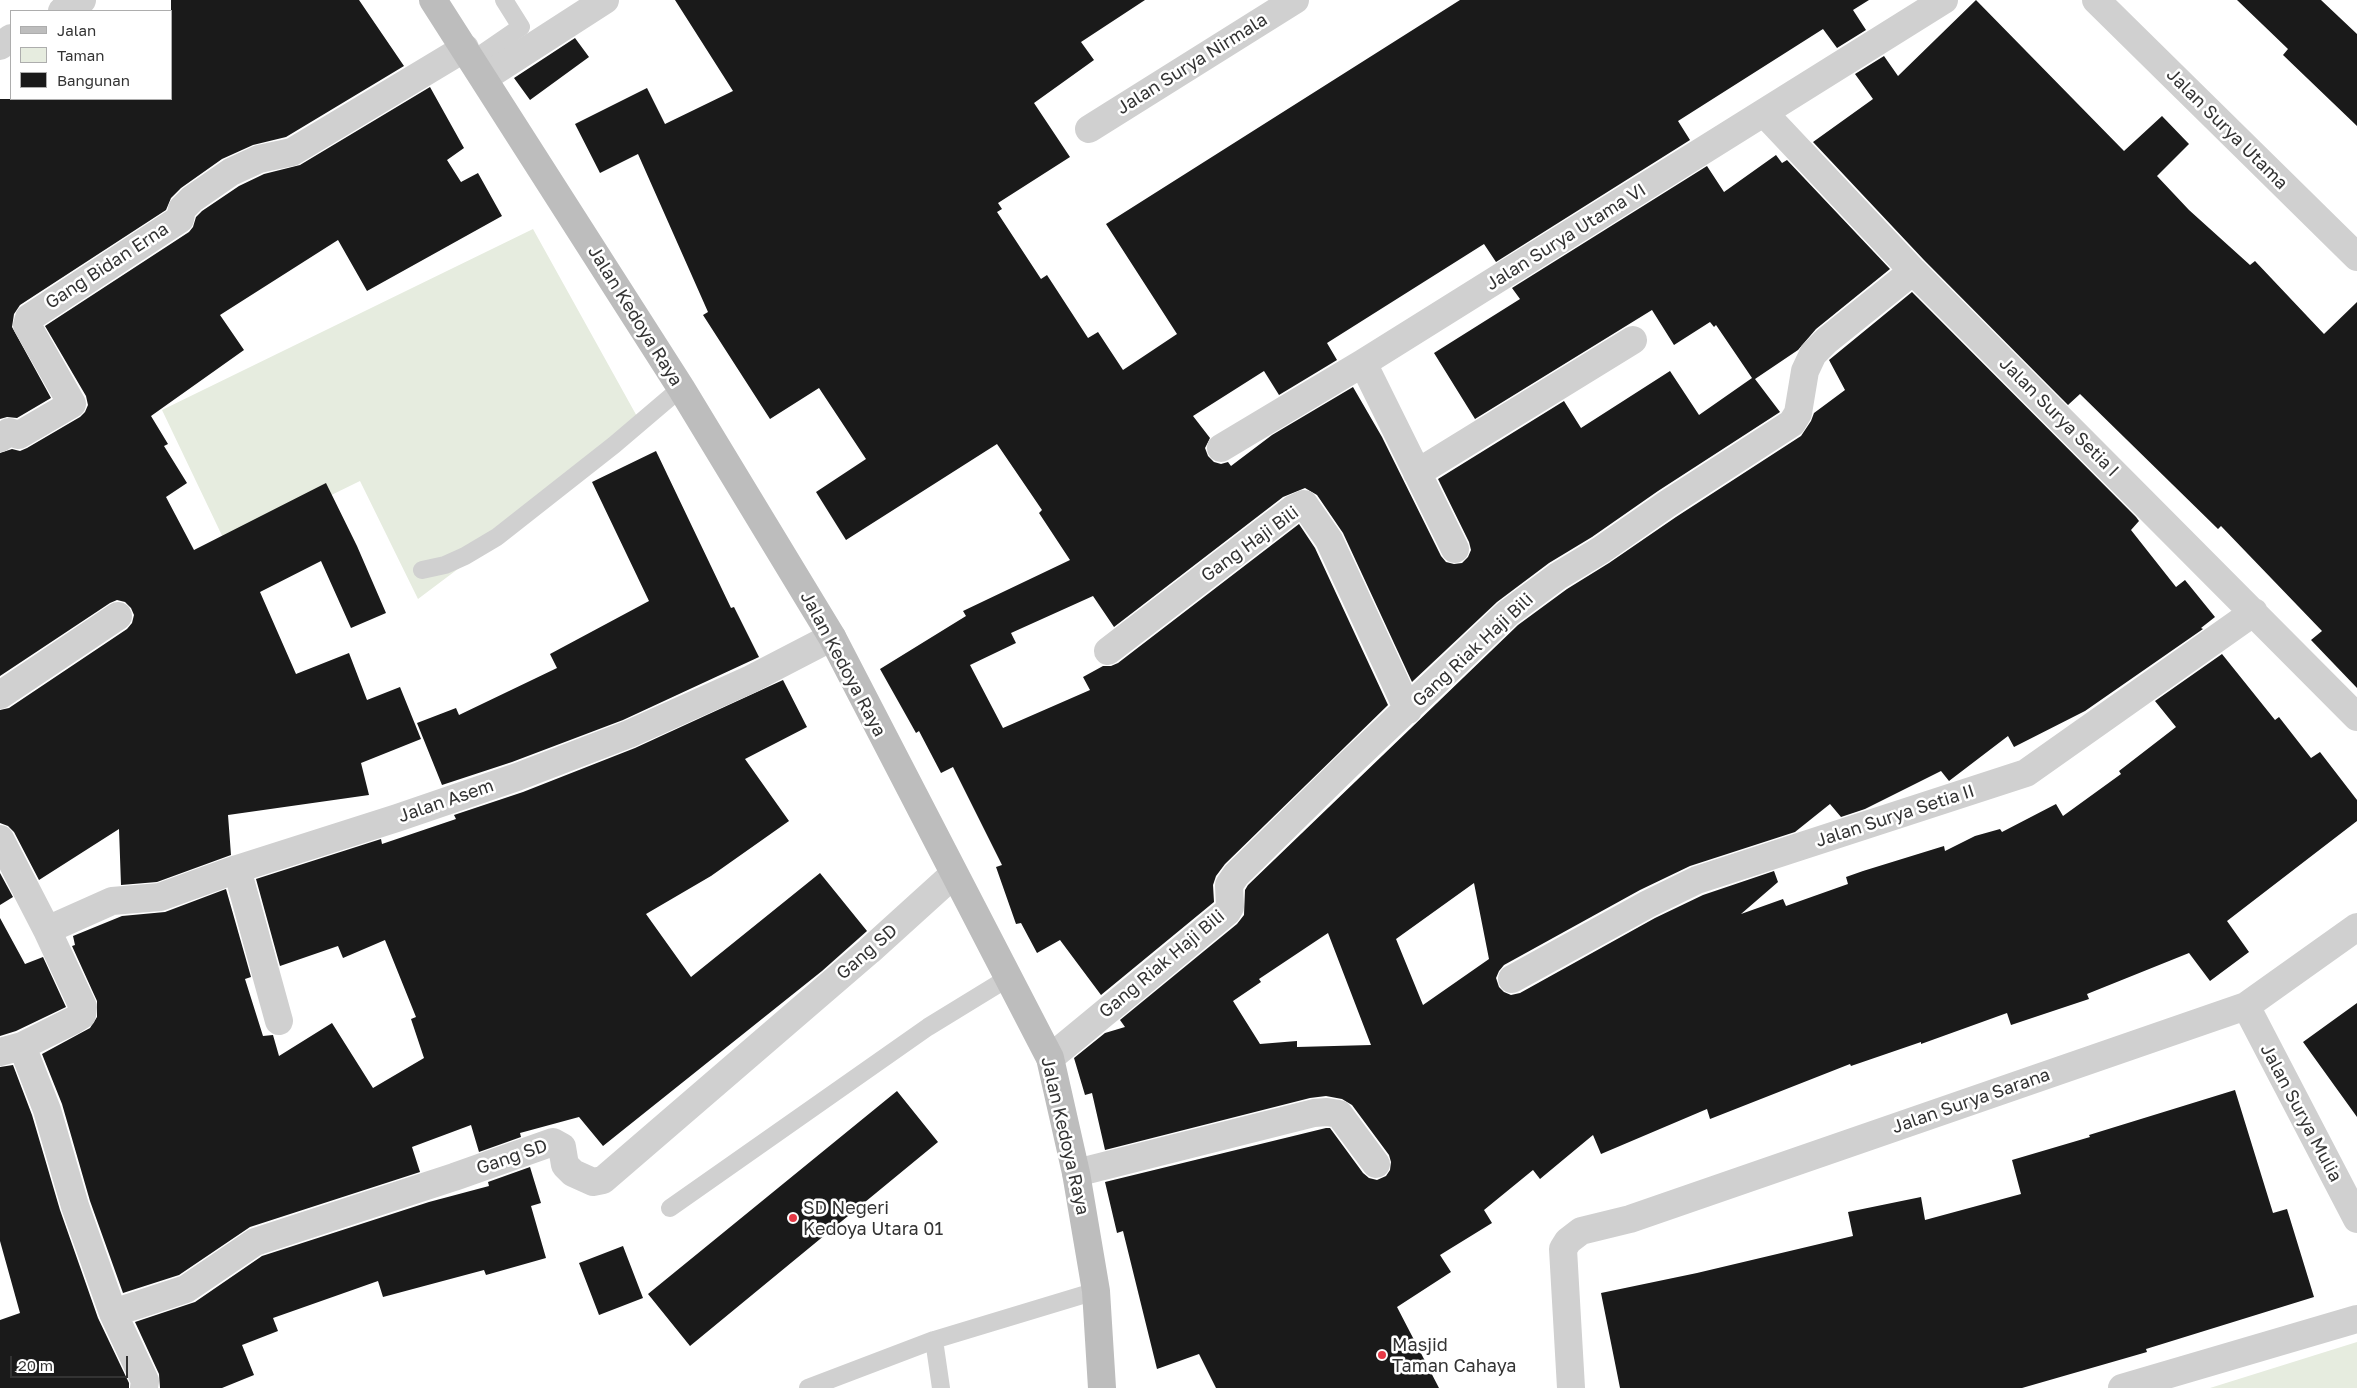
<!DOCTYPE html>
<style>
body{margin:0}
#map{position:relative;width:2357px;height:1388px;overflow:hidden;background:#fff;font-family:"Golos Text",sans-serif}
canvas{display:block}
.legend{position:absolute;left:10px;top:10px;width:162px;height:90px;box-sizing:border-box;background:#fff;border:1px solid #adadad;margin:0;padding:6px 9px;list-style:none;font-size:15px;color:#333}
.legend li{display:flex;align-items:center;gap:10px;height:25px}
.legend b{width:25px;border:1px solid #adadad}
.scale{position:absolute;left:10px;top:1356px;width:118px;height:22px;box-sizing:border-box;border:2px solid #333;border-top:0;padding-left:6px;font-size:15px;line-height:18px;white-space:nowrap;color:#333;-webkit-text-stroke:4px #fff;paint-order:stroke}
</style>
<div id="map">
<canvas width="2357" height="1388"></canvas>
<ul class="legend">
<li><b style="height:6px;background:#bdbdbd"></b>Jalan</li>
<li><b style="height:14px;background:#e6ecdf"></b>Taman</li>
<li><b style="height:14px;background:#1a1a1a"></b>Bangunan</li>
</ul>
<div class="scale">20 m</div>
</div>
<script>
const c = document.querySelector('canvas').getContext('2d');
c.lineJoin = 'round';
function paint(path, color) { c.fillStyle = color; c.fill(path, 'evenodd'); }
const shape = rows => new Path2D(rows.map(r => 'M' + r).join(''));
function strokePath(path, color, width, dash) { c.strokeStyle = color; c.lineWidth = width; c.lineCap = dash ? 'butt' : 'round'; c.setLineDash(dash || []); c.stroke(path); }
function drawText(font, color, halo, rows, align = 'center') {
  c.font = font + ' "Golos Text",sans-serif'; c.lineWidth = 5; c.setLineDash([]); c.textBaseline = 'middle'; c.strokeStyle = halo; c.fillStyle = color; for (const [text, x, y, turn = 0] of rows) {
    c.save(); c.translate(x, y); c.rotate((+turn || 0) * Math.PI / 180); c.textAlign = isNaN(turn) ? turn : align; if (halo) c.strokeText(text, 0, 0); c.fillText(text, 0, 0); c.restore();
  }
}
paint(shape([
 [533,229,644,429,418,599,360,481,227,546,162,410],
 [2357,1342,2357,1388,2210,1388]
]), '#e6ecdf');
paint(shape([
 [171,0,359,0,404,66,286,137,253,145,222,159,181,188,171,198,166,210,20,305,14,314,12,327,51,398,17,418,7,417,0,419,0,99,171,99],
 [675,0,1145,0,1081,42,1094,60,1034,103,1070,157,998,203,1002,209,997,212,1041,279,1047,275,1088,338,1098,332,1123,370,1177,334,1106,224,1460,0,1869,0,1853,10,1866,30,1837,48,1823,29,1678,121,1690,140,1496,262,1484,244,1327,343,1337,360,1279,395,1264,371,1193,416,1210,438,1205,448,1208,456,1214,462,1221,464,1228,462,1231,466,1272,435,1353,387,1382,437,1441,556,1446,562,1454,564,1462,563,1468,557,1471,550,1469,542,1438,479,1564,401,1581,428,1670,371,1699,415,1752,378,1716,325,1714,327,1710,322,1674,345,1652,310,1475,419,1434,353,1520,299,1512,288,1707,166,1724,192,1776,155,1782,163,1787,160,1890,269,1816,329,1798,350,1755,379,1780,412,1658,491,1592,537,1549,563,1497,602,1412,682,1343,533,1317,495,1305,488,1283,497,1114,627,1093,596,1011,633,1016,643,970,665,1003,728,1090,690,1083,677,1103,666,1111,666,1118,663,1299,524,1315,548,1388,705,1225,864,1216,876,1213,885,1214,902,1101,995,1060,940,1037,953,1021,923,1016,924,996,867,1002,865,953,767,941,773,919,731,916,733,880,669,966,616,963,611,1070,560,1039,513,1042,510,997,444,846,540,816,492,866,459,819,388,770,419,703,315,708,312,638,154,600,173,575,124,647,88,665,124,733,91],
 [1976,0,2124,151,2162,116,2189,144,2157,176,2189,210,2250,265,2255,261,2324,334,2357,302,2357,688,2311,640,2322,631,2221,526,2218,529,2080,394,2068,405,1924,260,1813,142,1873,99,1855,74,1884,56,1898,76],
 [2237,0,2321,0,2357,34,2357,126,2283,55,2288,49],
 [575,38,589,57,530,100,514,78],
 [430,87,464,148,447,160,461,182,478,173,502,216,367,291,338,240,220,315,244,350,151,416,168,444,164,446,187,483,166,497,194,550,326,483,357,546,386,613,351,628,321,561,260,592,296,674,349,653,367,700,400,687,421,739,361,763,369,795,228,815,231,855,157,882,121,885,119,829,39,880,14,832,8,826,0,823,0,710,9,708,127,629,132,623,134,615,131,608,125,602,117,600,110,603,0,676,0,453,12,449,20,451,27,448,80,417,85,412,88,405,86,396,45,326,189,232,193,227,196,217,202,211,239,186,264,174,300,165],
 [1912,292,2136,517,2139,521,2131,530,2176,587,2185,580,2215,617,2201,628,2203,629,2085,711,2014,747,2008,736,1949,781,1941,771,1865,809,1841,817,1830,804,1795,832,1690,866,1640,890,1504,965,1499,971,1496,978,1499,987,1504,992,1511,995,1520,993,1655,918,1703,895,1774,871,1778,882,1741,914,1783,899,1786,906,1848,884,1846,877,1863,871,1944,846,1945,851,1975,836,2000,829,2002,832,2056,804,2063,816,2121,774,2119,771,2176,727,2155,701,2222,654,2275,720,2279,717,2311,758,2320,752,2357,800,2357,821,2227,921,2249,952,2210,981,2189,953,2087,994,2089,999,2011,1025,2007,1013,1921,1044,1921,1042,1851,1066,1850,1064,1710,1119,1707,1109,1601,1154,1593,1135,1540,1179,1533,1170,1484,1210,1492,1223,1440,1255,1451,1272,1397,1307,1439,1388,1216,1388,1199,1354,1157,1369,1123,1231,1117,1233,1105,1182,1326,1128,1330,1128,1363,1173,1369,1178,1377,1180,1386,1176,1390,1170,1391,1162,1389,1155,1352,1105,1342,1099,1326,1096,1310,1098,1105,1150,1092,1093,1085,1095,1074,1058,1105,1033,1125,1027,1120,1020,1237,924,1244,915,1245,890,1248,885,1518,625,1567,589,1609,563,1676,517,1801,436,1811,421,1814,413,1845,390,1829,360],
 [1474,883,1489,959,1423,1005,1396,939],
 [1328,933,1371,1045,1297,1047,1297,1041,1260,1044,1233,1001,1261,982,1259,979],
 [656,451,731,608,734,607,759,657,623,720,512,762,442,785,417,723,456,708,459,715,557,668,550,654,649,601,592,482],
 [783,680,807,727,745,759,789,821,711,876,646,914,691,977,820,873,867,931,822,971,603,1146,579,1117,520,1133,521,1137,479,1152,471,1125,412,1147,420,1172,250,1227,179,1275,123,1293,90,1201,62,1104,42,1054,90,1028,97,1017,97,1001,72,946,75,945,73,936,122,916,165,912,226,889,251,977,245,979,263,1036,273,1035,279,1056,332,1023,373,1088,424,1058,411,1019,416,1017,385,940,343,958,338,946,280,966,256,879,381,839,382,844,456,819,454,815,523,792,635,748],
 [0,873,13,897,0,905],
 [0,918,25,964,43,957,66,1007,16,1031,0,1036],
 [2357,1003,2357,1117,2303,1042],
 [13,1065,32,1115,60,1210,98,1318,129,1383,129,1388,0,1388,0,1320,20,1313,0,1241,0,1067],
 [2235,1090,2273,1213,2287,1209,2314,1297,2146,1349,2147,1352,2022,1388,1620,1388,1601,1293,1697,1273,1853,1236,1848,1212,1921,1197,1925,1220,2021,1194,2012,1160,2090,1137,2089,1135],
 [897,1091,938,1142,690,1346,648,1294],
 [530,1167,541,1203,531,1206,546,1258,486,1275,484,1270,383,1297,378,1281,273,1318,278,1331,242,1345,254,1375,222,1388,160,1388,159,1374,135,1322,195,1302,262,1256,429,1202,489,1186,488,1182],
 [623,1246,643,1298,599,1315,579,1263]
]), '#1a1a1a');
strokePath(shape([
 [473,60,521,27,504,0],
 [422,570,445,565,465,556,497,537,614,445,681,388],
 [670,1208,928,1027,1008,978],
 [934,1340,941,1388],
 [808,1388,934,1340,1096,1291]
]), '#d0d0d0', 18);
strokePath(shape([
 [2096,0,2357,257],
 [62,11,82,0],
 [0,46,11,38],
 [484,78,605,0],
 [1764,113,1913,271,2357,717],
 [1089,129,1295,0],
 [1363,363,1455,549],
 [0,438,9,432,19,435,72,404,27,325,29,318,180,219,182,209,192,199,231,172,259,159,292,152,465,48],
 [1221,448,1363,363,1944,0],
 [1417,473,1633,340],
 [1108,651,1293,509,1304,504,1329,540,1408,710],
 [0,695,118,616],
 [0,839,47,930,83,1007,82,1015,74,1020,22,1046,47,1110,75,1206,113,1313,145,1381,144,1388],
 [237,869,279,1021],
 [47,930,112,901,160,897,237,869,397,818,517,777,629,734,751,679,832,637],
 [1512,979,1648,904,1697,880,2026,773,2254,612],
 [2246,1006,2357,1219],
 [0,1052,22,1046],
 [1050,1058,1227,912,1230,907,1229,885,1236,875,1346,767,1508,613,1558,576,1601,550,1667,504,1792,423,1798,413,1805,371,1813,354,1826,341,1913,271],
 [1076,1173,1314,1113,1327,1112,1339,1114,1376,1164],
 [113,1313,186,1289,255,1242,454,1177,553,1142,562,1147,565,1165,573,1173,593,1182,603,1180,869,951,954,874],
 [1571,1388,1563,1249,1568,1241,1581,1231,1630,1219,2246,1006,2357,927],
 [2122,1388,2357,1319]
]), '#d0d0d0', 28);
strokePath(shape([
 [433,0,681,388,832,637,1050,1058,1076,1173,1096,1291,1102,1388]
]), '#bdbdbd', 28);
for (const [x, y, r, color] of [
 [793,1218,5,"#e63946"],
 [1382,1355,5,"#e63946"]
]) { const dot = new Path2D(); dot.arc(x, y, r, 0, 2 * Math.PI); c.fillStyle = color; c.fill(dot); strokePath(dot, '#fff', 2); }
drawText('18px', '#333', '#fff', [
 ["Jalan Surya Nirmala",1192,64,-32],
 ["Jalan Surya Utama",2227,129,45],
 ["Jalan Surya Utama VI",1566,237,-32],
 ["Gang Bidan Erna",107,266,-33],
 ["Jalan Kedoya Raya",635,316,58],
 ["Jalan Surya Setia I",2059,417,45],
 ["Gang Haji Bili",1250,544,-36],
 ["Gang Riak Haji Bili",1473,650,-43],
 ["Jalan Kedoya Raya",843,664,62],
 ["Jalan Asem",446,801,-19],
 ["Jalan Surya Setia II",1895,816,-18],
 ["Gang SD",867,952,-41],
 ["Gang Riak Haji Bili",1162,964,-40],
 ["Jalan Surya Sarana",1971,1101,-19],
 ["Jalan Surya Mulia",2301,1113,62],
 ["Jalan Kedoya Raya",1065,1136,77],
 ["Gang SD",512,1157,-19]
]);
drawText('18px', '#333', '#fff', [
 ["SD Negeri",803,1208],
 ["Kedoya Utara 01",803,1229],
 ["Masjid",1392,1345],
 ["Taman Cahaya",1392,1366]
], 'left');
</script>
